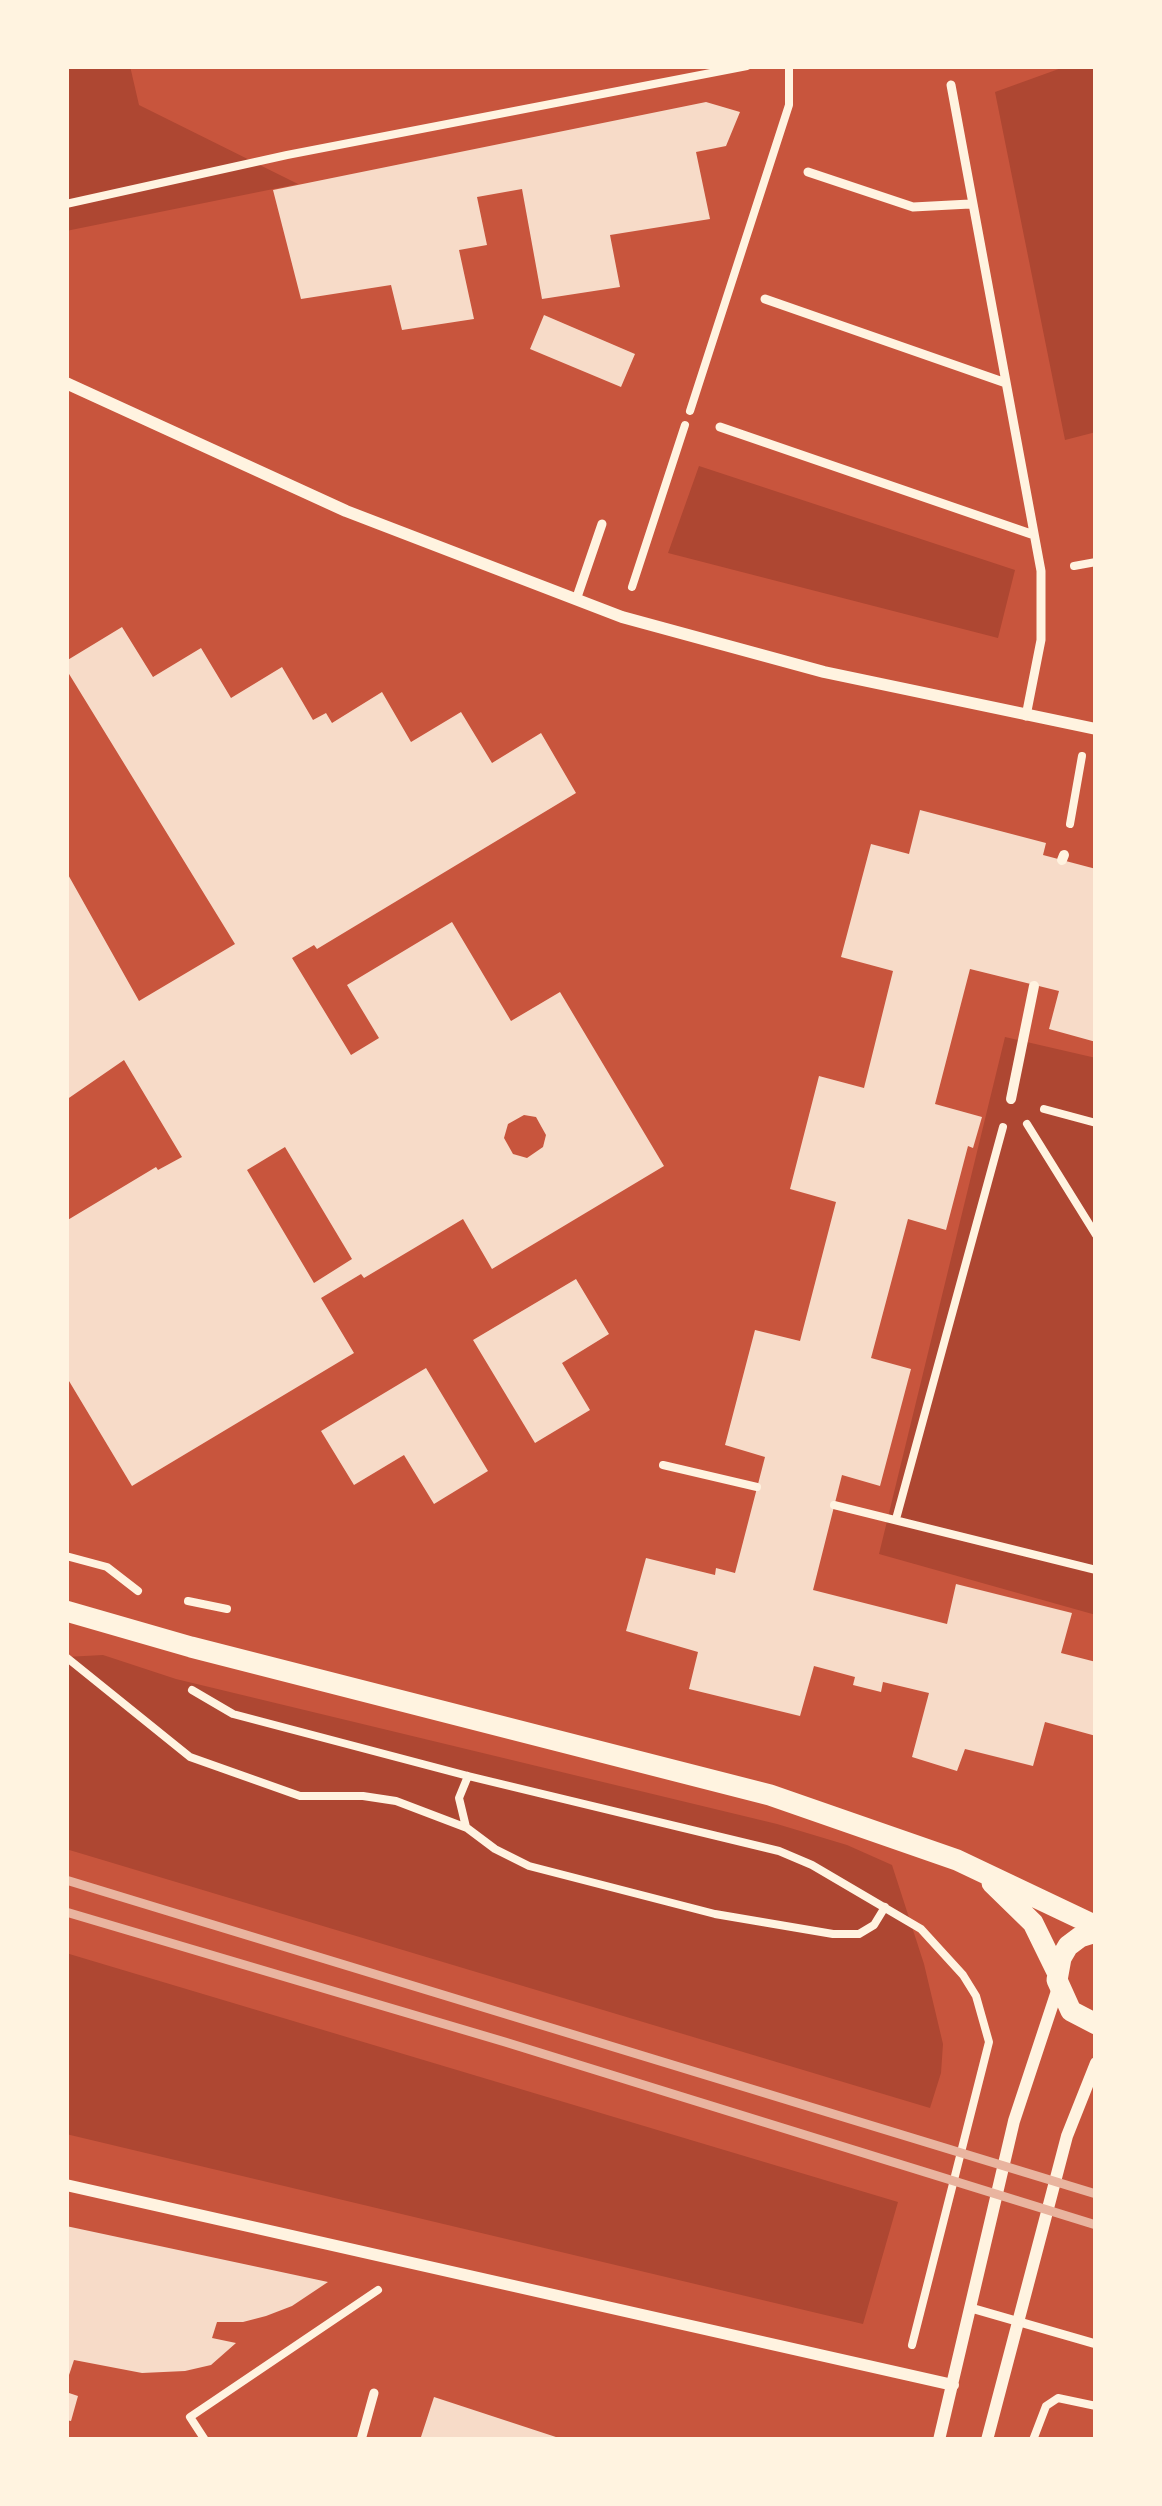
<!DOCTYPE html>
<style>
body{margin:0}
#map{position:relative;width:1162px;height:2506px;overflow:hidden;background:#c8553d;font-family:Raleway,sans-serif}
canvas{display:block}
.frame{position:absolute;inset:0;border:69px solid #fff3e0;pointer-events:none}
</style>
<div id="map">
<canvas width="1162" height="2506"></canvas>
<div class="frame"></div>
</div>
<script>
const c = document.querySelector('canvas').getContext('2d');
c.lineJoin = 'round';
function paint(path, color) { c.fillStyle = color; c.fill(path, 'evenodd'); }
const shape = rows => new Path2D(rows.map(r => 'M' + r).join(''));
function strokePath(path, color, width, dash) { c.strokeStyle = color; c.lineWidth = width; c.lineCap = dash ? 'butt' : 'round'; c.setLineDash(dash || []); c.stroke(path); }
paint(shape([
 [66,66,130,66,139,105,298,184,66,231],
 [1067,66,1096,66,1096,432,1065,440,995,92],
 [699,466,1015,570,998,638,668,553],
 [1005,1037,1096,1058,1096,1615,879,1554],
 [103,1655,176,1679,777,1824,847,1845,892,1865,924,1964,943,2044,941,2073,930,2108,66,1849,66,1657],
 [66,1953,898,2202,863,2324,66,2134]
]), '#ae4732');
paint(shape([
 [706,102,740,112,726,146,696,152,710,219,610,235,620,287,542,299,522,189,477,197,487,245,459,250,474,319,402,330,391,285,301,299,273,190],
 [544,315,635,354,621,387,530,349],
 [122,627,153,677,201,648,231,698,282,667,313,720,326,713,332,723,382,692,411,742,461,712,492,763,541,733,576,793,317,949,314,945,292,958,351,1055,379,1038,347,985,452,922,511,1021,560,992,664,1166,492,1269,463,1219,364,1278,361,1274,321,1298,354,1353,132,1486,66,1376,66,1221,156,1167,158,1170,182,1157,124,1060,66,1100,66,871,139,1001,235,944,66,669,66,661],
 [524,1115,536,1117,546,1135,543,1147,527,1158,513,1154,504,1138,508,1124],
 [285,1147,352,1259,314,1283,247,1170],
 [920,810,1046,843,1043,855,1096,869,1096,1042,1049,1029,1059,991,970,969,935,1104,982,1117,973,1148,968,1146,946,1230,908,1219,871,1358,911,1369,880,1486,842,1475,813,1590,947,1624,956,1584,1072,1613,1061,1653,1096,1662,1096,1736,1045,1722,1033,1766,965,1749,957,1771,912,1757,929,1693,883,1682,881,1692,853,1685,855,1677,814,1666,800,1716,689,1689,698,1652,626,1631,646,1558,715,1575,716,1568,735,1573,765,1457,725,1445,755,1330,800,1341,836,1202,790,1189,819,1076,864,1088,893,971,841,957,871,844,909,854],
 [576,1279,609,1334,562,1363,590,1410,535,1443,473,1340],
 [426,1368,488,1471,434,1504,404,1455,354,1485,321,1431],
 [66,2226,328,2282,292,2306,266,2316,243,2322,217,2322,212,2338,236,2343,211,2365,185,2371,142,2373,74,2360,66,2384],
 [66,2392,78,2396,71,2421,66,2420],
 [434,2397,562,2439,562,2440,420,2440]
]), '#f7dbc8');
strokePath(shape([
 [66,204,287,155,747,66],
 [690,411,789,105,789,66],
 [1074,566,1096,562],
 [632,587,685,425],
 [1070,824,1082,756],
 [1044,1109,1096,1123],
 [1027,1124,1096,1235],
 [663,1465,757,1487],
 [834,1505,1096,1570],
 [896,1519,1003,1127],
 [66,1556,107,1567,138,1591],
 [188,1601,227,1609],
 [66,1657,190,1757,300,1796,363,1796,396,1801,467,1828,495,1849,529,1866,715,1914,833,1934,859,1934,874,1925,885,1907],
 [192,1690,233,1714,468,1776,779,1851,812,1865,921,1929,963,1975,976,1996,989,2042,912,2345],
 [466,1827,459,1798,468,1776],
 [205,2440,190,2417,378,2290],
 [1033,2440,1046,2406,1058,2398,1096,2406]
]), '#fff3e0', 8);
strokePath(shape([
 [951,85,1041,571,1041,640,1026,716],
 [808,172,913,207,970,204],
 [765,299,1003,382],
 [720,427,1034,535],
 [577,597,602,524],
 [971,2308,1096,2344],
 [361,2440,374,2393]
]), '#fff3e0', 9);
strokePath(shape([
 [1062,860,1064,855],
 [1011,1099,1034,986]
]), '#fff3e0', 10);
strokePath(shape([
 [66,383,346,511,622,617,824,672,1096,729],
 [66,2185,953,2385],
 [939,2440,1014,2121,1058,1988],
 [987,2440,1067,2136,1096,2063]
]), '#fff3e0', 12);
strokePath(shape([
 [66,1611,191,1647,770,1795,957,1860,1096,1926],
 [992,1883,1033,1923,1057,1972],
 [1096,1932,1080,1937,1068,1946,1061,1958,1057,1980,1071,2011,1096,2024]
]), '#fff3e0', 21);
strokePath(shape([
 [66,1880,1096,2194],
 [66,1912,505,2042,1096,2225]
]), '#e9b49f', 9);
</script>
